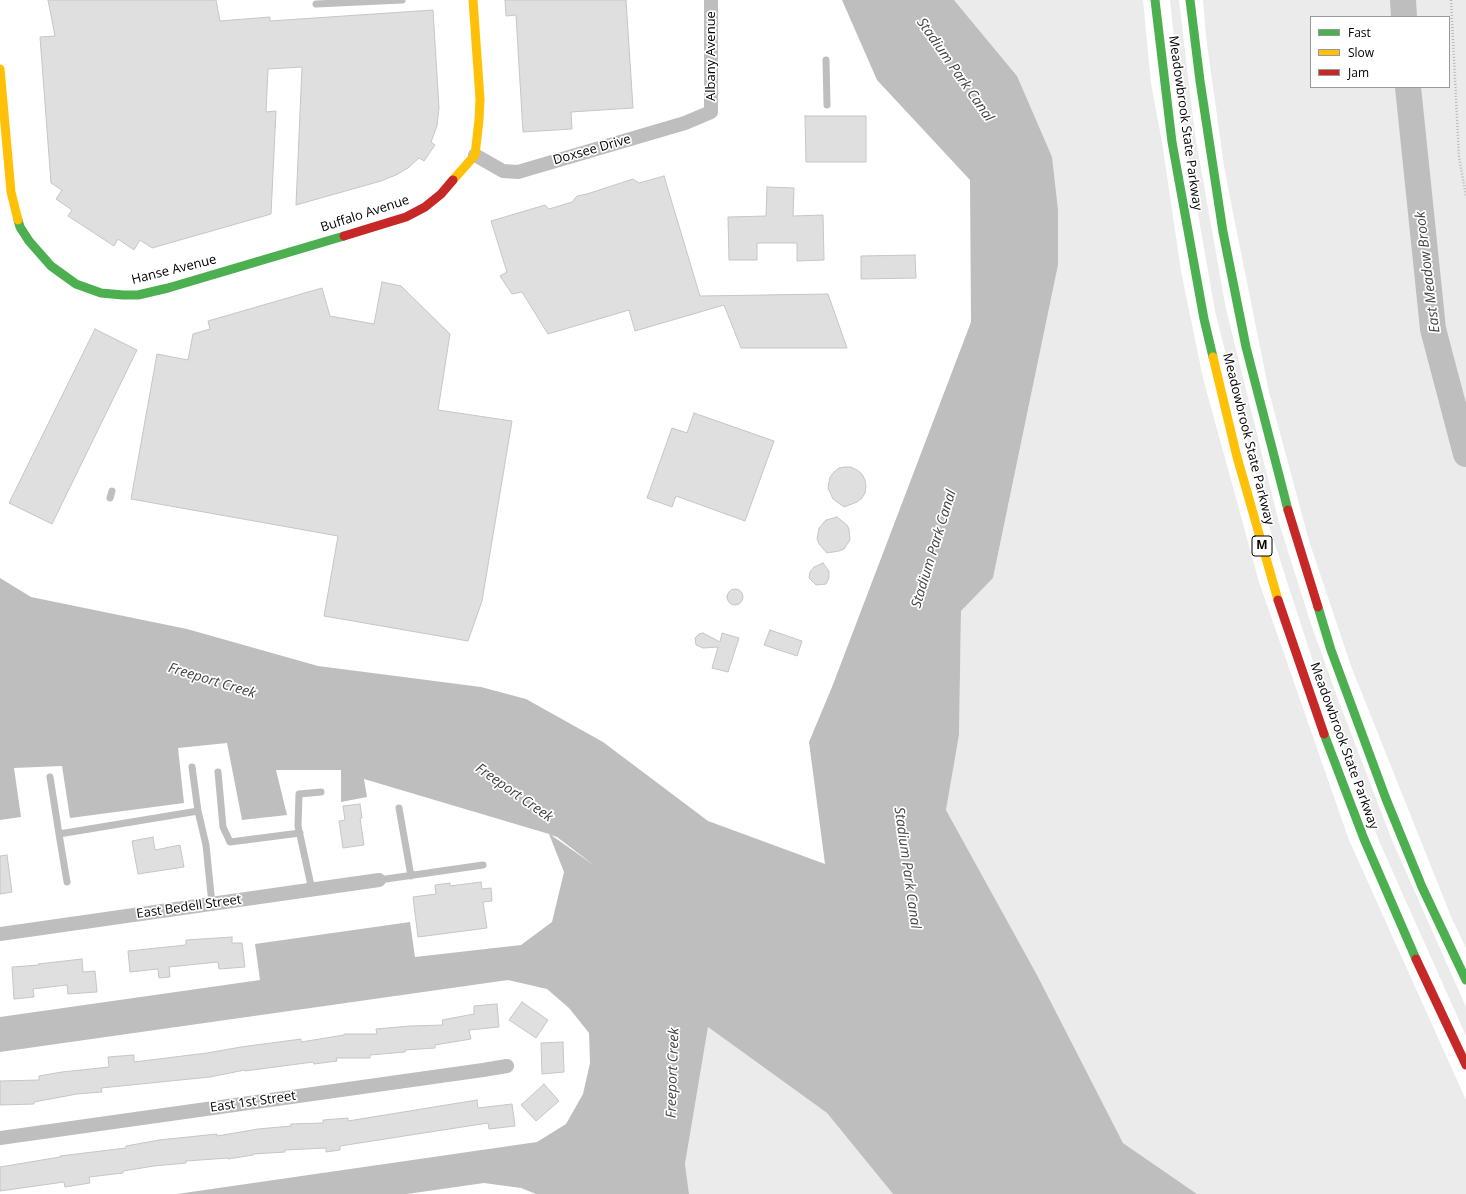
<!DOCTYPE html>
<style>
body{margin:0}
#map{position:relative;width:1466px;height:1194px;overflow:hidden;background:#fff;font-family:"Open Sans",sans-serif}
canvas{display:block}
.legend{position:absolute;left:1310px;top:16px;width:140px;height:72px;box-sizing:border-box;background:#fff;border:1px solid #999;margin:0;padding:5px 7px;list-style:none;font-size:12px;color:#000}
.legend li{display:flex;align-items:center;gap:8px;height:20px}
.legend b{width:20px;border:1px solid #999}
</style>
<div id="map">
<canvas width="1466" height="1194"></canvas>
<ul class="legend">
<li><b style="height:5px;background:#4caf50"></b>Fast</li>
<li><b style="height:5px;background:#ffc107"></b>Slow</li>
<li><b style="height:5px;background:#c62828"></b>Jam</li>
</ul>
</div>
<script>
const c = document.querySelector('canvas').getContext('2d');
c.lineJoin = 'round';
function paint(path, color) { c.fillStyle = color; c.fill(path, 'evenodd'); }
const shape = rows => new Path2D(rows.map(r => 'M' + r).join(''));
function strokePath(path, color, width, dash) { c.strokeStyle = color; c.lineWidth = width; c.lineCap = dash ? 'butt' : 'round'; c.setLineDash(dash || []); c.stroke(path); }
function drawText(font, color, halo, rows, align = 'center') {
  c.font = font + ' "Open Sans",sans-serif'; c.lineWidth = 3.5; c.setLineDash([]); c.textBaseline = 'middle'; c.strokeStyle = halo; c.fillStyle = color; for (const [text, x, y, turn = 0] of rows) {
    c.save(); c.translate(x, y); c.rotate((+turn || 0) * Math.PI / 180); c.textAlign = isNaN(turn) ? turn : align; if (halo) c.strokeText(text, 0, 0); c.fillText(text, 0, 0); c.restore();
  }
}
paint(shape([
 [954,0,1143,0,1151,83,1162,142,1181,271,1203,378,1259,582,1349,840,1466,1100,1466,1194,1197,1194,1123,1143,1037,975,946,810,959,735,961,611,993,578,1058,265,1058,210,1017,76],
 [1170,0,1179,0,1195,135,1226,309,1279,523,1311,624,1336,694,1392,840,1466,1007,1466,1036,1379,841,1316,671,1269,526,1215,311,1184,134],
 [1203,0,1466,0,1466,948,1452,919,1351,666,1309,541,1269,392,1232,208,1224,166,1206,37],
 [1311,17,1449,17,1449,87,1311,87],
 [708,1027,827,1113,893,1194,689,1194,685,1164]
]), '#ebebeb');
paint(shape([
 [842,0,954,0,1017,76,1052,157,1058,210,1058,265,993,578,961,611,959,735,946,810,1037,975,1123,1143,1197,1194,893,1194,827,1113,708,1027,685,1164,689,1194,536,1194,521,1188,484,1183,407,1194,177,1194,537,1142,566,1124,583,1094,590,1063,589,1033,569,1008,547,989,508,980,0,1052,0,1017,260,980,255,944,410,922,415,957,521,945,552,922,564,872,549,834,364,779,367,797,341,802,341,770,276,770,287,815,242,820,227,743,178,748,184,803,70,818,62,766,14,768,21,817,0,820,0,578,31,597,187,629,318,666,481,687,526,699,603,742,708,821,825,864,809,742,832,687,971,322,970,180,877,80],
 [551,835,557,837,595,866]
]), '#bebebe');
strokePath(shape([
 [1403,0,1404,17],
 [1408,87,1433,329,1466,454]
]), '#bebebe', 26);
const building = shape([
 [48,0,216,0,220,21,270,17,270,21,433,10,439,108,437,126,431,142,435,145,424,161,419,158,408,168,396,175,381,181,296,205,302,67,268,69,266,112,276,111,271,214,152,248,140,240,134,250,118,239,114,246,68,216,72,210,56,199,62,190,51,183,40,37,55,36,48,0],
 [505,0,626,0,633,108,571,112,572,129,523,132,516,15,506,16,505,0],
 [805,116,866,116,866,162,806,162,805,116],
 [664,176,700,296,828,294,847,348,741,348,724,305,635,331,629,310,548,334,522,292,512,294,500,276,507,272,491,221,545,205,549,209,572,202,577,196,587,194,633,179,639,183,664,176],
 [767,187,794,188,793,216,823,215,824,260,797,261,797,243,757,243,757,260,729,260,728,217,766,216,767,187],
 [915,255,916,278,861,279,861,256,915,255],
 [382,282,401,286,450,334,438,410,512,421,482,601,468,641,324,616,338,536,131,499,157,354,188,360,193,334,210,329,208,321,322,288,330,316,374,324,382,282],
 [95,329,137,350,52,524,9,503,95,329],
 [694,413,774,441,745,521,676,496,672,507,647,498,672,428,687,433,694,413],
 [845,467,851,467,857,470,862,474,865,480,866,486,865,493,862,498,857,502,844,507,833,499,828,488,830,477,834,472,839,468,845,467],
 [837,517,847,525,849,529,850,540,844,549,839,551,827,553,819,544,817,539,819,528,826,520,837,517],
 [823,563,829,571,829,578,826,584,816,585,809,578,810,572,814,567,823,563],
 '727 597a8 8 0 1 1 16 0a8 8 0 1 1-16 0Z',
 [770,630,802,641,797,656,764,645,770,630],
 [703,633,720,642,722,633,739,638,728,672,712,668,718,647,703,648,696,645,695,638,699,634,703,633],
 [360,804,362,818,360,818,364,845,343,848,339,821,345,820,343,806,360,804],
 [153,837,155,850,180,845,184,867,138,874,132,841,153,837],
 [7,855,12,892,0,894,0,856,7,855],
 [481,882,482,889,491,888,492,901,483,902,487,928,418,937,413,897,436,894,435,885,450,883,450,886,481,882],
 [232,937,232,943,242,943,245,967,219,969,218,962,169,967,170,977,159,978,158,969,130,972,128,951,186,945,186,940,232,937],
 [82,959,83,972,95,971,97,992,68,994,67,985,33,989,34,997,14,999,12,967,39,965,38,964,82,959],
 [522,1002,548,1020,536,1038,509,1020,522,1002],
 [497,1004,499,1027,469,1030,471,1039,435,1045,435,1048,405,1050,405,1052,370,1055,370,1058,336,1058,337,1061,314,1064,313,1062,245,1071,245,1070,210,1077,101,1088,102,1092,77,1094,34,1102,34,1104,0,1105,0,1081,39,1080,39,1076,62,1072,109,1067,108,1057,134,1055,134,1062,207,1053,241,1047,301,1039,301,1042,344,1035,344,1034,377,1034,376,1029,410,1026,443,1025,442,1020,474,1014,474,1006,497,1004],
 [563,1042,564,1072,542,1074,541,1043,563,1042],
 [544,1084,559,1101,536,1121,521,1105,544,1084],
 [477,1100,478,1108,512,1104,515,1126,489,1129,488,1123,340,1146,340,1150,326,1152,326,1148,285,1150,285,1152,253,1154,253,1155,228,1159,228,1158,186,1161,186,1163,154,1166,123,1171,123,1173,89,1177,90,1183,65,1187,64,1182,0,1191,0,1167,60,1157,60,1156,126,1148,126,1146,159,1140,217,1134,217,1136,258,1129,291,1126,291,1124,323,1123,323,1120,348,1118,348,1121,477,1100]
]);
paint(building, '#dfdfdf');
strokePath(building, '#c6c6c6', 1);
strokePath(shape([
 [1451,0,1459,157,1466,196]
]), '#b9b9b9', 2.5, [1, 2]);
strokePath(shape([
 [316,4,402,0],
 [826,60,827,105],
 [110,498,112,491],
 [192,767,198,811],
 [218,772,223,827,230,842,300,833],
 [50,777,59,834,198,811,206,845,212,904],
 [399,808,411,876],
 [59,834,67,882],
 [379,880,483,865],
 [312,890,298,826,299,794,321,792]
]), '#bebebe', 7);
strokePath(shape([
 [475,155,503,171,518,172,685,123,711,112,711,0],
 [0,934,379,880],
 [0,1138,483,1070,507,1066]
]), '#bebebe', 14);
strokePath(shape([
 [1155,0,1172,142,1204,319,1213,357],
 [1190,0,1200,81,1223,232,1246,347,1288,510],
 [18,220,20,227,29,241,51,266,76,284,101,293,123,295,138,295,168,288,344,236],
 [1318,607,1331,650,1386,799,1422,887,1466,980],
 [1324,734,1364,839,1416,959]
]), '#4caf50', 9);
strokePath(shape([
 [0,69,11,192,18,220],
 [453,180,475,155,479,120,480,99,473,0],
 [1213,357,1237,457,1278,600]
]), '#ffc107', 9);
strokePath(shape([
 [344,236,406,217,425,207,441,194,453,180],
 [1288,510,1318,607],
 [1278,600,1324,734],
 [1416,959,1466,1065]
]), '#c62828', 9);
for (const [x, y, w] of [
 [1262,546,20]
]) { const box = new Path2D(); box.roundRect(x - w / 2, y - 10, w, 20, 3); c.fillStyle = '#fff'; c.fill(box); strokePath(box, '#000', 1); }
drawText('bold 12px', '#000', null, [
 ["M",1262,546]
]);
drawText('13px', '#000', '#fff', [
 ["Albany Avenue",711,56,-90],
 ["Meadowbrook State Parkway",1185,123,82],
 ["Doxsee Drive",592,150,-16],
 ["Buffalo Avenue",365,214,-18],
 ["Hanse Avenue",174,270,-14],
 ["Meadowbrook State Parkway",1248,439,76],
 ["Meadowbrook State Parkway",1344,746,70],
 ["East Bedell Street",189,907,-8],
 ["East 1st Street",253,1102,-8]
]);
drawText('italic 14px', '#434343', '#fff', [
 ["Stadium Park Canal",955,70,55],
 ["East Meadow Brook",1428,272,-97],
 ["Stadium Park Canal",934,549,-73],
 ["Freeport Creek",212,681,17],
 ["Freeport Creek",514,793,35],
 ["Stadium Park Canal",907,868,82],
 ["Freeport Creek",673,1073,-88]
]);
</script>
